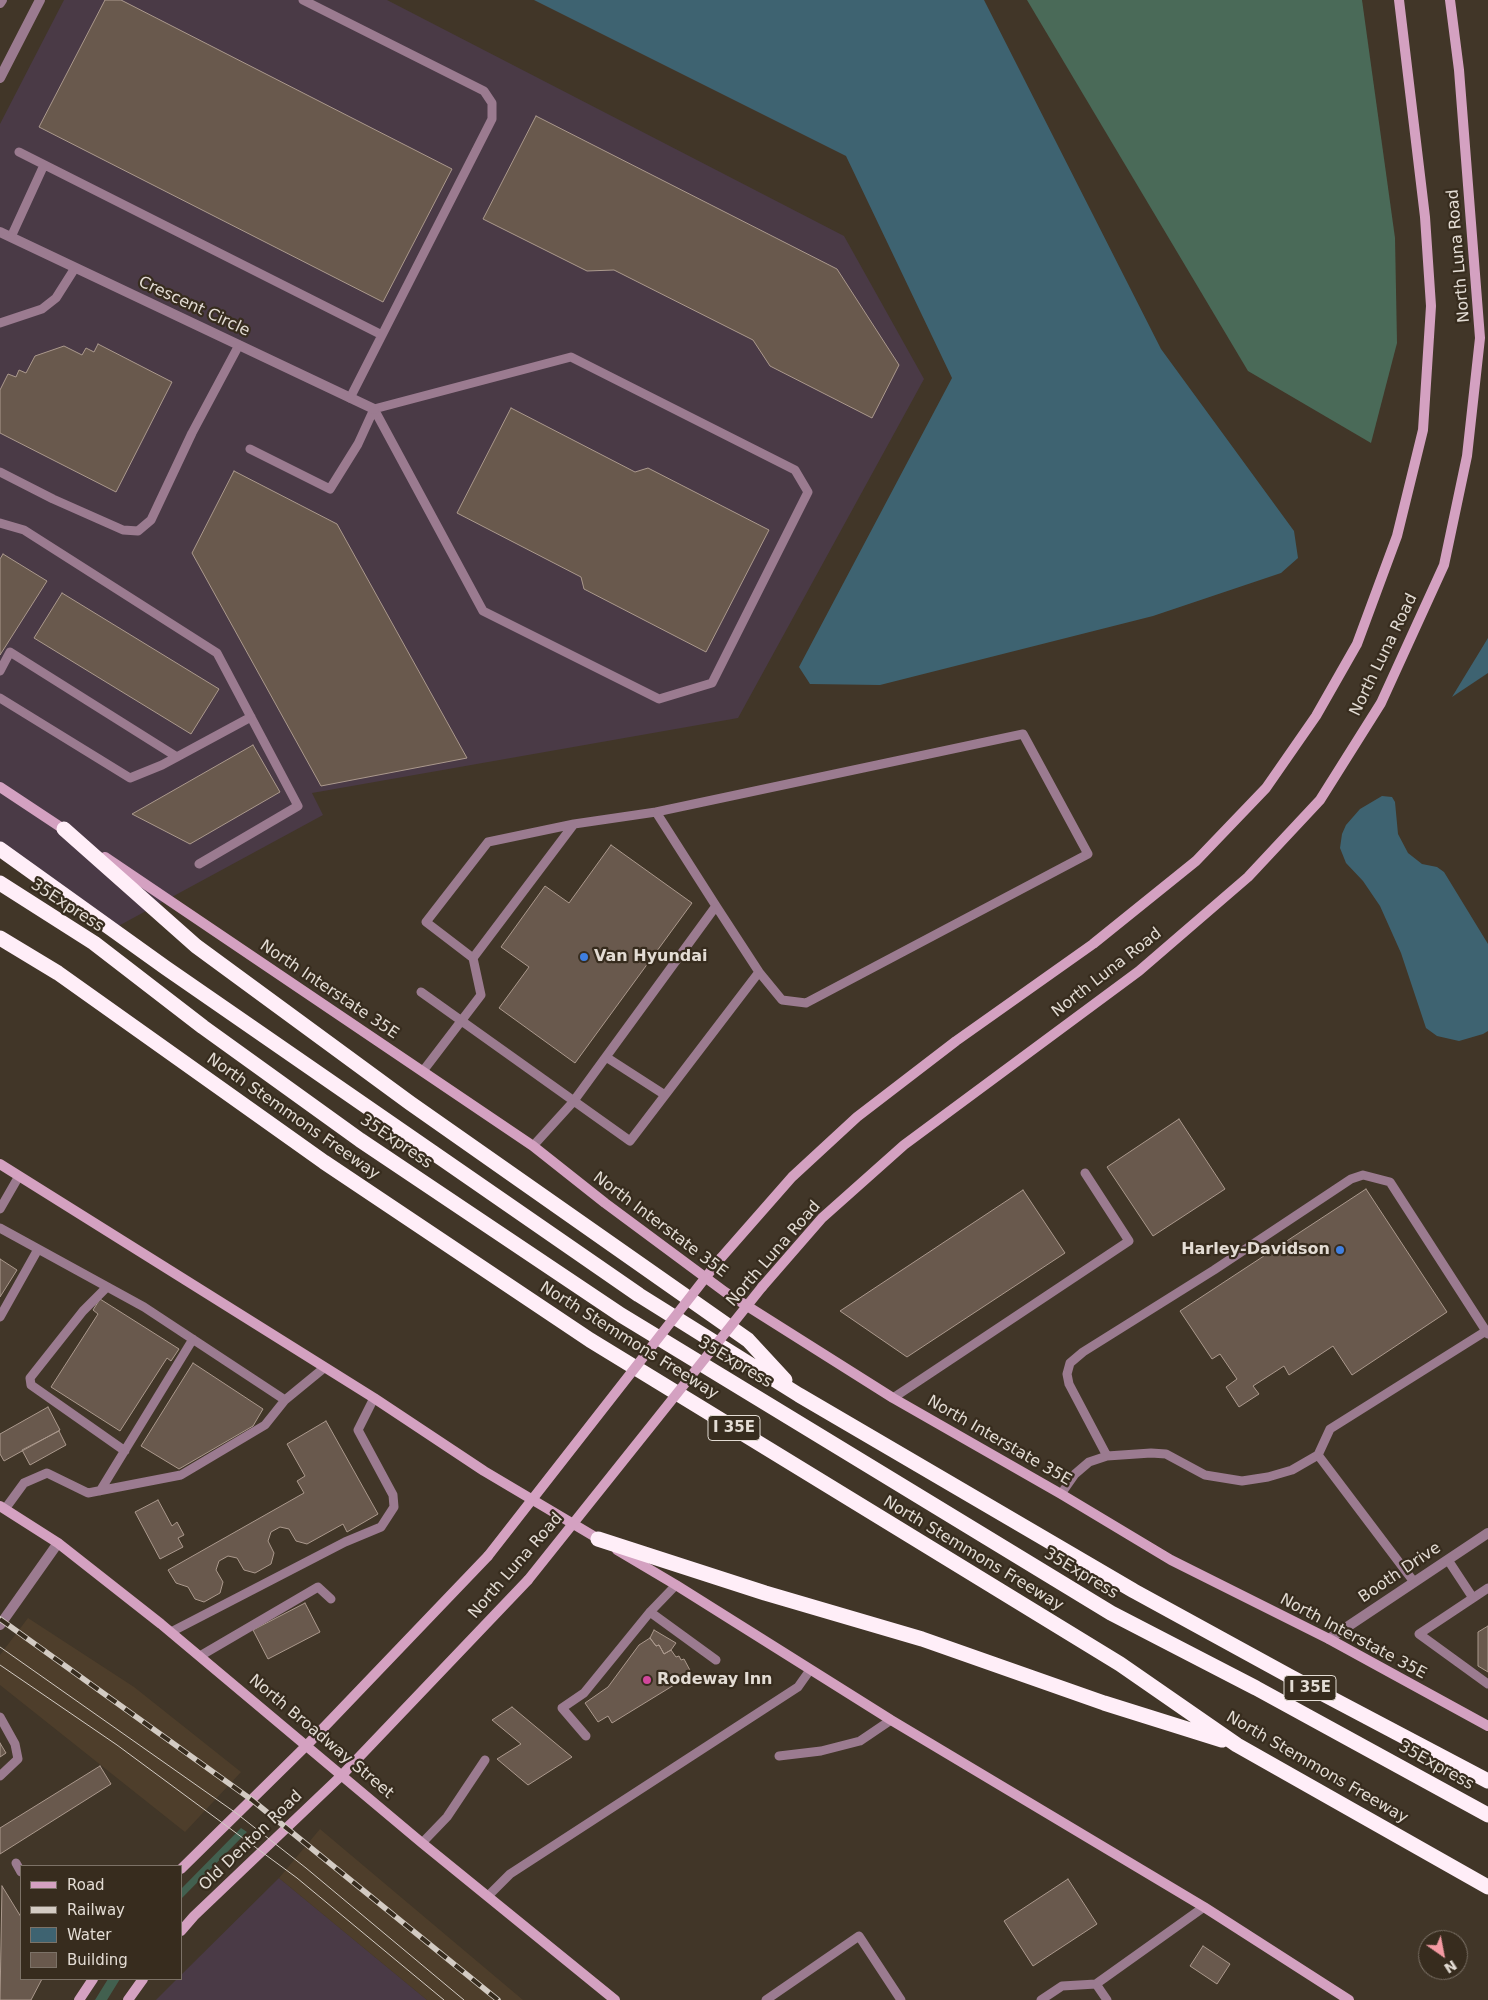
<!DOCTYPE html>
<style>
body{margin:0}
#map{position:relative;width:1488px;height:2000px;overflow:hidden;background:#413628;font-family:"DejaVu Sans",sans-serif}
canvas{display:block}
.legend{position:absolute;left:20px;top:1865px;width:162px;height:115px;box-sizing:border-box;background:#372c1e;border:1px solid #7c7267;margin:0;padding:6px 9px;list-style:none;font-size:15px;color:#e3dcd4}
.legend li{display:flex;align-items:center;gap:10px;height:25px}
.legend b{width:25px;border:1px solid #7c7267}
.north{position:absolute;left:1418px;top:1930px;width:50px;height:50px;box-sizing:border-box;background:#372c1e;border:1px solid #7c7267;border-radius:50%;rotate:147deg;font-size:14px;font-weight:700;line-height:20px;text-align:center;color:#e3dcd4}
.north::after{content:'';display:block;margin:auto;width:18px;height:22px;background:#f49aa3;clip-path:polygon(50% 0,100% 100%,50% 72%,0 100%)}
</style>
<div id="map">
<canvas width="1488" height="2000"></canvas>
<ul class="legend">
<li><b style="height:6px;background:#d4a1c1"></b>Road</li>
<li><b style="height:6px;background:#d3cbc3"></b>Railway</li>
<li><b style="height:14px;background:#3e6371"></b>Water</li>
<li><b style="height:14px;background:#69594d"></b>Building</li>
</ul>
<div class="north">N</div>
</div>
<script>
const c = document.querySelector('canvas').getContext('2d');
c.lineJoin = 'round';
function paint(path, color) { c.fillStyle = color; c.fill(path, 'evenodd'); }
const shape = rows => new Path2D(rows.map(r => 'M' + r).join(''));
function strokePath(path, color, width, dash) { c.strokeStyle = color; c.lineWidth = width; c.lineCap = dash ? 'butt' : 'round'; c.setLineDash(dash || []); c.stroke(path); }
function drawText(font, color, halo, rows, align = 'center') {
  c.font = font + ' "DejaVu Sans",sans-serif'; c.lineWidth = 4.5; c.setLineDash([]); c.textBaseline = 'middle'; c.strokeStyle = halo; c.fillStyle = color; for (const [text, x, y, turn = 0] of rows) {
    c.save(); c.translate(x, y); c.rotate((+turn || 0) * Math.PI / 180); c.textAlign = isNaN(turn) ? turn : align; if (halo) c.strokeText(text, 0, 0); c.fillText(text, 0, 0); c.restore();
  }
}
paint(shape([
 [64,0,387,0,844,236,924,379,738,718,312,793,323,815,111,930,0,857,0,124],
 [279,1878,427,2000,156,2000,177,1979,181,1979,181,1975]
]), '#4a3a46');
paint(shape([
 [28,1618,134,1687,241,1772,185,1832,0,1685,0,1655],
 [320,1829,523,2000,427,2000,279,1878]
]), '#4e3e2b');
paint(shape([
 [241,1828,247,1832,181,1899,181,1889],
 [108,1979,120,1979,107,2000,95,2000]
]), '#42604f');
paint(shape([
 [1027,0,1362,0,1395,238,1397,343,1371,443,1248,371]
]), '#4a6a58');
paint(shape([
 [534,0,984,0,1161,349,1294,531,1298,558,1281,573,1153,616,880,685,810,684,799,667,952,378,846,156],
 [1488,638,1488,673,1452,697],
 [1382,796,1392,797,1395,802,1398,834,1408,853,1422,864,1437,867,1444,872,1488,944,1488,1031,1483,1034,1459,1041,1437,1036,1426,1028,1401,953,1380,906,1363,881,1346,863,1340,848,1342,834,1346,825,1360,809]
]), '#3e6371');
const building = shape([
 [105,0,121,0,452,169,383,302,39,127,105,0],
 [536,116,837,269,899,365,872,418,770,366,753,340,614,270,587,271,483,219,536,116],
 [98,344,172,382,116,492,0,433,0,390,8,374,16,377,19,370,26,373,35,356,64,346,82,355,86,348,94,352,98,344],
 [511,408,635,472,648,468,769,530,706,652,584,589,581,577,457,513,511,408],
 [234,471,337,524,467,758,321,786,192,553,234,471],
 [3,554,47,581,0,655,0,559,3,554],
 [62,593,219,689,191,734,34,638,62,593],
 [253,745,280,792,190,844,132,814,253,745],
 [611,845,692,903,575,1063,499,1008,529,967,501,947,545,886,569,903,611,845],
 [1179,1119,1225,1189,1153,1236,1107,1167,1179,1119],
 [1366,1189,1447,1312,1352,1375,1333,1346,1289,1375,1284,1366,1253,1386,1259,1394,1239,1407,1226,1387,1237,1379,1220,1354,1212,1359,1180,1311,1366,1189],
 [1023,1190,1065,1253,907,1357,840,1311,1023,1190],
 [0,1259,17,1270,0,1297,0,1259],
 [100,1299,179,1349,171,1361,167,1358,120,1431,51,1387,98,1314,93,1310,100,1299],
 [193,1363,263,1409,253,1426,179,1469,141,1446,193,1363],
 [48,1407,60,1430,4,1461,0,1454,0,1434,48,1407],
 [326,1421,378,1514,347,1532,343,1524,307,1544,296,1541,289,1529,280,1527,271,1532,268,1541,274,1553,271,1564,255,1573,244,1570,237,1558,228,1556,219,1561,216,1570,223,1582,220,1593,204,1602,195,1599,188,1587,176,1583,168,1570,304,1493,297,1481,305,1476,287,1444,326,1421],
 [59,1431,66,1445,30,1465,22,1450,59,1431],
 [158,1500,172,1526,177,1522,184,1535,178,1538,183,1547,160,1559,135,1512,158,1500],
 [305,1603,320,1632,268,1659,253,1630,305,1603],
 [1488,1626,1488,1672,1478,1666,1478,1632,1488,1626],
 [654,1630,676,1643,671,1650,664,1654,659,1645,656,1646,650,1638,654,1630],
 [650,1638,656,1646,659,1645,664,1654,671,1650,676,1657,679,1656,681,1660,684,1659,692,1674,612,1723,608,1716,598,1722,585,1703,608,1687,639,1645,650,1638],
 [512,1707,572,1757,528,1785,497,1759,521,1744,492,1720,512,1707],
 [0,1743,6,1753,0,1757,0,1743],
 [100,1766,111,1784,0,1854,0,1828,100,1766],
 [1068,1879,1097,1924,1033,1966,1004,1921,1068,1879],
 [2,1886,21,1917,21,1979,42,1979,31,2000,0,2000,2,1886],
 [1203,1946,1230,1964,1217,1984,1190,1966,1203,1946]
]);
paint(building, '#69594d');
strokePath(building, '#ab998d', 1);
strokePath(shape([
 [303,0,484,91,492,103,492,119,350,398],
 [19,152,382,335],
 [11,237,44,165],
 [0,323,42,309,56,298,75,268],
 [250,449,330,489,358,444,374,409,571,357,795,470,808,492,712,683,659,699,483,611,374,409],
 [0,472,53,499,123,530,138,531,151,520,192,433,239,345],
 [0,523,24,530,217,653,298,806,199,864],
 [0,671,10,652,177,757],
 [0,698,130,778,162,765,251,717],
 [656,812,1023,734,1088,854,806,1003,782,1000,759,972],
 [473,958,426,922,488,842,574,824],
 [421,992,630,1141,759,972,716,906],
 [606,1057,665,1095],
 [423,1071,481,995,473,958,574,824,656,812,716,906,573,1102,533,1146],
 [0,1209,19,1176],
 [0,1228,144,1307,285,1400,324,1368],
 [107,1287,83,1311,30,1378,31,1385,125,1451],
 [0,1317,37,1251],
 [893,1398,1129,1241,1085,1173],
 [1318,1455,1330,1429,1486,1331,1488,1334],
 [1107,1456,1069,1384,1067,1374,1070,1363,1083,1352,1214,1270,1351,1179,1363,1175,1390,1182,1486,1331],
 [100,1491,193,1339],
 [1061,1494,1075,1474,1089,1462,1107,1456,1151,1453,1166,1454,1205,1475,1242,1481,1268,1477,1292,1470,1318,1455,1414,1582],
 [5,1509,24,1483,47,1473,88,1493,181,1475,265,1425,285,1400],
 [1448,1560,1473,1598],
 [1488,1588,1419,1634,1488,1684],
 [650,1612,716,1660],
 [171,1632,345,1542,381,1527,394,1507,393,1495,358,1430,374,1398],
 [200,1656,318,1587,331,1599],
 [0,1717,15,1744,18,1759,0,1776],
 [586,1736,562,1708,584,1693,650,1612,676,1585],
 [779,1756,821,1751,860,1741,891,1720],
 [422,1843,447,1817,485,1760],
 [16,1863,21,1872],
 [489,1895,510,1874,798,1687,810,1670],
 [1096,1984,1107,2000],
 [766,2000,859,1936,901,2000],
 [1041,2000,1062,1986,1096,1984,1204,1907]
]), '#9b7b90', 9);
strokePath(shape([
 [0,3,2,0],
 [0,78,40,0],
 [0,232,374,409],
 [0,1625,58,1543],
 [1329,1639,1488,1533]
]), '#9b7b90', 10);
strokePath(shape([
 [0,787,68,832],
 [105,857,533,1146,605,1203,725,1292,893,1398,1061,1494,1171,1560,1329,1639,1488,1726],
 [0,1164,374,1398,484,1471,602,1541],
 [720,1259,792,1177,857,1117,956,1041,1093,944,1196,861,1266,788,1316,716,1357,644,1397,536,1423,430,1431,306,1425,217,1399,0],
 [762,1287,822,1218,904,1145,1139,971,1248,877,1320,800,1381,703,1444,565,1467,456,1480,338,1459,70,1450,0],
 [0,1506,58,1543,161,1624,422,1843,615,2000],
 [617,1550,676,1585,891,1720,1204,1907,1349,2000],
 [181,1869,307,1745,488,1556],
 [181,1931,194,1916,342,1775,528,1580],
 [79,2000,93,1979],
 [128,2000,143,1979]
]), '#d4a1c1', 10);
strokePath(shape([
 [64,829,196,946,410,1103,748,1340,785,1380],
 [0,849,166,968,639,1295,799,1395,1134,1591,1291,1677,1488,1781],
 [0,883,94,943,203,1027,360,1140,621,1315,1111,1613,1256,1688,1488,1815],
 [0,938,58,973,324,1162,590,1340,1120,1664,1237,1745,1488,1887],
 [598,1539,765,1593,922,1639,1104,1703,1222,1740]
]), '#ffeef8', 15);
strokePath(shape([
 [0,1647,236,1813,306,1868,464,2000],
 [0,1665,117,1745,297,1878,444,2000]
]), '#d3cbc3', 1);
const rail = shape([
 [0,1619,252,1800,498,2000]
]);
strokePath(rail, '#d3cbc3', 5.5);
strokePath(rail, '#372c1e', 4, [11]);
strokePath(shape([
 [488,1556,720,1259],
 [528,1580,762,1287]
]), '#d4a1c1', 10);
for (const [x, y, r, color] of [
 [584,957,5,"#3f7fe0"],
 [1340,1250,5,"#3f7fe0"],
 [647,1680,5,"#d1479c"]
]) { const dot = new Path2D(); dot.arc(x, y, r, 0, 2 * Math.PI); c.fillStyle = color; c.fill(dot); strokePath(dot, '#372c1e', 2); }
for (const [x, y, w] of [
 [734,1428,52],
 [1310,1688,52]
]) { const box = new Path2D(); box.roundRect(x - w / 2, y - 12.5, w, 25, 4); c.fillStyle = '#372c1e'; c.fill(box); strokePath(box, '#e3dcd4', 1); }
drawText('bold 15px', '#e3dcd4', null, [
 ["I 35E",734,1428],
 ["I 35E",1310,1688]
]);
drawText('16px', '#e3dcd4', '#372c1e', [
 ["North Luna Road",1459,256,-95],
 ["Crescent Circle",194,307,25],
 ["North Luna Road",1384,655,-64],
 ["35Express",67,906,33],
 ["North Luna Road",1107,973,-38],
 ["North Interstate 35E",329,990,34],
 ["North Stemmons Freeway",293,1117,35],
 ["35Express",396,1142,34],
 ["North Interstate 35E",660,1225,37],
 ["North Luna Road",774,1254,-49],
 ["North Stemmons Freeway",629,1341,32],
 ["35Express",735,1363,31],
 ["North Interstate 35E",999,1441,30],
 ["North Stemmons Freeway",973,1554,31],
 ["North Luna Road",516,1566,-49],
 ["Booth Drive",1400,1573,-34],
 ["35Express",1081,1574,31],
 ["North Interstate 35E",1353,1637,28],
 ["North Broadway Street",321,1737,40],
 ["35Express",1436,1766,29],
 ["North Stemmons Freeway",1317,1768,30],
 ["Old Denton Road",251,1841,-44]
]);
drawText('bold 16px', '#e3dcd4', '#372c1e', [
 ["Van Hyundai",594,957],
 ["Harley-Davidson",1330,1250,"right"],
 ["Rodeway Inn",657,1680]
], 'left');
</script>
